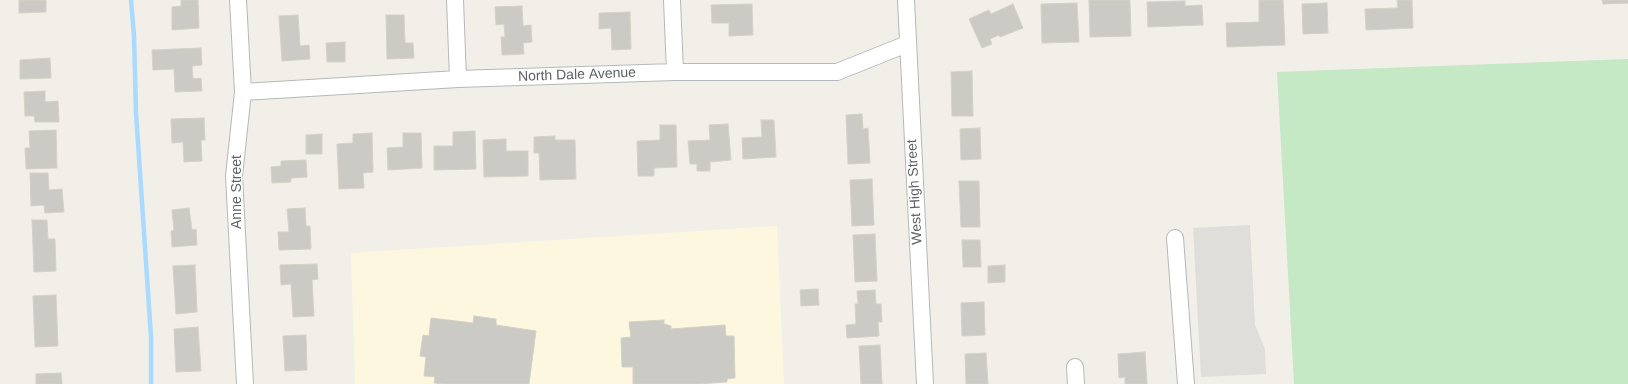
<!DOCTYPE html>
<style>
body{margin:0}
canvas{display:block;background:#f1efe8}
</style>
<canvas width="1628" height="384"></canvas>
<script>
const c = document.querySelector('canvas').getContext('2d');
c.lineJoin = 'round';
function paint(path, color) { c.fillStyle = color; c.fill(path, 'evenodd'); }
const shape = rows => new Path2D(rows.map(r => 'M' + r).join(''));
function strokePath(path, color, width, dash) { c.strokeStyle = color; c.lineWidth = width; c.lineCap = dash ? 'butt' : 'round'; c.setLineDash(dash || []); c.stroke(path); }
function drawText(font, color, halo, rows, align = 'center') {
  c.font = font + ' Helvetica,sans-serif'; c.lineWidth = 3; c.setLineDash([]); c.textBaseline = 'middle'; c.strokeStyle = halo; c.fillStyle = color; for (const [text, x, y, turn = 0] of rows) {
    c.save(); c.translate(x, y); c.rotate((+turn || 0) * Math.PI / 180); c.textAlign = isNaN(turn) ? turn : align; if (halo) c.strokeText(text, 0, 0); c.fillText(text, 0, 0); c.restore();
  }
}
paint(shape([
 [777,226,784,384,355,384,351,253]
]), '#fef7e0');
paint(shape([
 [1250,225,1255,325,1265,349,1266,374,1201,377,1193,228]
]), '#e0deda');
paint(shape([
 [1628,59,1628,384,1294,384,1277,72]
]), '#c5e8c5');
strokePath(shape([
 [131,0,134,36,136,113,151,337,151,384]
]), '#aadaff', 4.5);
const building = shape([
 [19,0,46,0,46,12,19,13,19,0],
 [181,0,198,0,199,28,172,30,172,7,181,6,181,0],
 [1089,0,1130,0,1131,36,1090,37,1089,0],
 [1259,0,1283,0,1285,45,1227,47,1226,23,1259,22,1259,0],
 [1397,0,1412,0,1413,28,1366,30,1365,9,1398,8,1397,0],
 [1602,0,1628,0,1628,3,1603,4,1602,0],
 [1185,1,1185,6,1202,5,1203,25,1148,27,1147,2,1185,1],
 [1077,3,1079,42,1042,43,1041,4,1077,3],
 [1327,3,1328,33,1303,34,1302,4,1327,3],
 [752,4,753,35,729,36,729,23,712,23,711,5,752,4],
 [1013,4,1023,28,1000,37,999,35,990,39,992,44,982,48,969,19,989,10,991,14,1013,4],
 [522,6,523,26,531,25,532,42,523,43,524,54,502,55,501,37,505,37,504,24,496,25,495,7,522,6],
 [630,12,631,49,612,50,611,28,599,29,599,13,630,12],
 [298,15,300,46,309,45,310,59,282,61,279,16,298,15],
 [386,15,404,15,405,43,413,43,414,58,387,59,386,15],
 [345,42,345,62,327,62,326,43,345,42],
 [201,48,202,65,192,66,193,79,201,78,202,91,175,92,174,69,153,70,152,50,201,48],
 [50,58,51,78,20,79,20,60,50,58],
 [972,71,973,116,952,116,951,72,972,71],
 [45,91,45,102,58,101,59,122,35,122,34,116,25,116,24,92,45,91],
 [862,114,863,129,868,128,870,163,848,164,846,115,862,114],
 [204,118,205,140,201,140,202,161,184,162,183,142,172,143,171,119,204,118],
 [761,120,774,120,776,157,743,159,742,138,762,137,761,120],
 [728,124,731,160,710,162,710,171,697,171,697,164,690,164,688,141,710,140,709,125,728,124],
 [660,125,676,125,677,167,654,168,654,176,638,176,637,141,660,140,660,125],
 [980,128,981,159,961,160,960,129,980,128],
 [56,130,57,168,26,169,25,148,30,148,29,131,56,130],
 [475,131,476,169,434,170,434,146,453,146,453,132,475,131],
 [372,133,373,172,363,173,364,188,339,189,337,144,353,143,353,134,372,133],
 [403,133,421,133,422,168,388,170,387,148,403,147,403,133],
 [322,134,322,154,306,154,306,135,322,134],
 [555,136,555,140,575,140,576,179,540,180,539,153,534,153,534,137,555,136],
 [506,139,506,151,528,151,528,176,484,177,483,140,506,139],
 [306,160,307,177,291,178,291,182,272,183,271,167,281,166,281,161,306,160],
 [30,173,48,173,49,190,62,189,64,212,45,213,44,205,31,206,30,173],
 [872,179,874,225,852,226,850,180,872,179],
 [959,181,979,181,980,227,961,227,959,181],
 [189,208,192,230,196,229,197,245,172,247,171,231,174,230,172,210,189,208],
 [305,208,306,226,310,226,311,249,279,250,278,232,289,232,287,209,305,208],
 [32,220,47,220,48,239,55,239,56,271,34,272,32,220],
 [875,234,877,281,855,282,853,235,875,234],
 [962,240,980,240,981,267,963,267,962,240],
 [317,264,318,279,312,280,314,316,293,317,291,284,281,285,280,265,317,264],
 [195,265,197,312,176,314,173,266,195,265],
 [1005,265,1005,282,988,283,988,266,1005,265],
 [818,289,819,305,801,306,800,290,818,289],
 [875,290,876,304,881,304,882,322,878,322,879,336,847,338,846,325,856,324,855,304,858,304,857,291,875,290],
 [56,295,58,346,35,347,33,296,56,295],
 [984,302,985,335,962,336,961,303,984,302],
 [474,316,496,319,496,325,536,331,529,384,445,384,434,383,435,377,424,376,426,357,420,356,423,335,429,336,431,318,473,323,474,316],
 [664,320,664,324,671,326,671,329,725,325,726,336,734,336,735,378,727,379,727,382,698,384,633,384,633,367,622,367,621,338,631,337,629,322,664,320],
 [198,327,201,371,176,372,174,329,198,327],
 [306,335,307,370,285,371,283,336,306,335],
 [880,345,882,384,861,384,859,346,880,345],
 [1145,352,1147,384,1125,384,1125,377,1119,378,1118,354,1145,352],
 [986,353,988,384,966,384,965,354,986,353],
 [61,373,62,384,36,384,36,374,61,373]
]);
paint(building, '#cccac5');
strokePath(building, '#d6d1c6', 1);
const minor = shape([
 [238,0,243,92,234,176,245,384],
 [455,0,458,79],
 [672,0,675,72],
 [906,0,925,384],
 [243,92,458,79,675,72,837,72,907,44],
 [1175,238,1186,384],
 [1075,367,1076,384]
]);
strokePath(minor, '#b5b8bc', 18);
strokePath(minor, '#fff', 16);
drawText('14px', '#5f6368', '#fff', [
 ["North Dale Avenue",577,75,-2],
 ["Anne Street",237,192,-90],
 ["West High Street",915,192,-93]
]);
</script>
